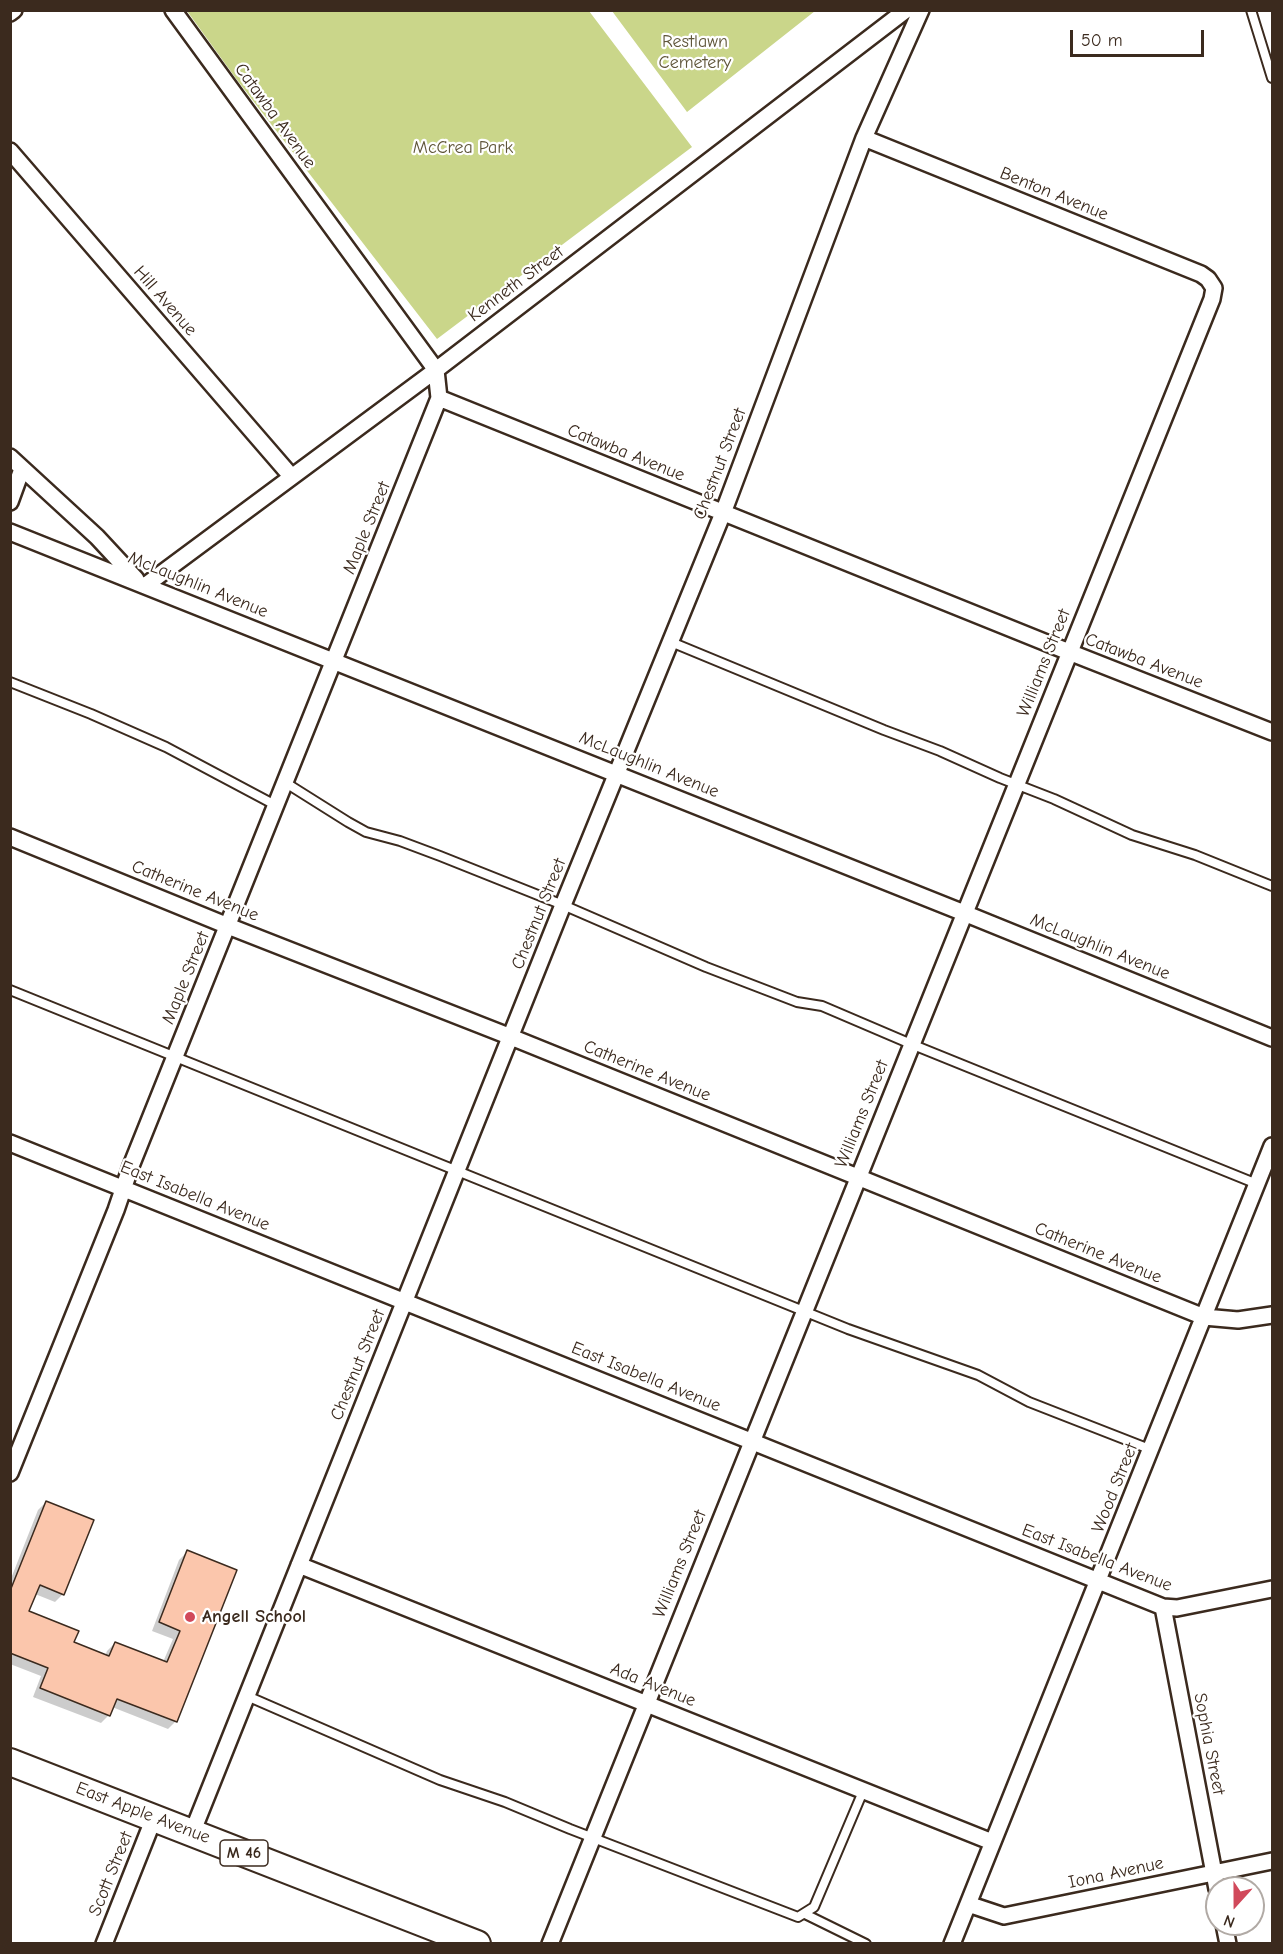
<!DOCTYPE html>
<style>
body{margin:0}
#map{position:relative;width:1283px;height:1954px;overflow:hidden;background:#fff;font-family:"Comic Neue",sans-serif}
canvas{display:block}
.frame{position:absolute;inset:0;border:12px solid #3b2a1e;pointer-events:none}
.north{position:absolute;left:1205px;top:1876px;width:60px;height:60px;box-sizing:border-box;background:#fff;border:2px solid #b1aaa5;border-radius:50%;rotate:201deg;font-size:16px;font-weight:700;line-height:24px;text-align:center;color:#3b2a1e}
.north::after{content:'';display:block;margin:auto;width:21px;height:27px;background:#d1495b;clip-path:polygon(50% 0,100% 100%,50% 72%,0 100%)}
.scale{position:absolute;left:1070px;top:30px;width:134px;height:27px;box-sizing:border-box;border:3px solid #3b2a1e;border-top:0;padding-left:8px;font-size:18px;line-height:21px;white-space:nowrap;color:#3b2a1e;-webkit-text-stroke:4px #fff;paint-order:stroke}
</style>
<div id="map">
<canvas width="1283" height="1954"></canvas>
<div class="frame"></div>
<div class="north">N</div>
<div class="scale">50 m</div>
</div>
<script>
const c = document.querySelector('canvas').getContext('2d');
c.lineJoin = 'round';
function paint(path, color) { c.fillStyle = color; c.fill(path, 'evenodd'); }
const shape = rows => new Path2D(rows.map(r => 'M' + r).join(''));
function strokePath(path, color, width, dash) { c.strokeStyle = color; c.lineWidth = width; c.lineCap = dash ? 'butt' : 'round'; c.setLineDash(dash || []); c.stroke(path); }
function drawText(font, color, halo, rows, align = 'center') {
  c.font = font + ' "Comic Neue",sans-serif'; c.lineWidth = 4.5; c.setLineDash([]); c.textBaseline = 'middle'; c.strokeStyle = halo; c.fillStyle = color; for (const [text, x, y, turn = 0] of rows) {
    c.save(); c.translate(x, y); c.rotate((+turn || 0) * Math.PI / 180); c.textAlign = isNaN(turn) ? turn : align; if (halo) c.strokeText(text, 0, 0); c.fillText(text, 0, 0); c.restore();
  }
}
paint(shape([
 [187,11,589,11,692,147,437,339,237,80],
 [612,11,815,11,687,112]
]), '#cad68a');
paint(shape([
 [46,1502,63,1594,55,1602,35,1594,27,1612,73,1643,105,1656,107,1651,115,1643,163,1662,173,1639,152,1631,179,1560,187,1552,176,1721,168,1729,112,1707,109,1715,101,1723,33,1697,41,1676,10,1664,10,1581,38,1510]
]), '#0003');
const building = shape([
 [46,1501,94,1520,64,1595,40,1585,29,1611,79,1631,74,1642,109,1656,115,1642,167,1662,180,1631,159,1622,187,1550,237,1570,177,1722,117,1699,110,1716,40,1688,48,1668,10,1653,10,1591,46,1501]
]);
paint(building, '#fbc6ac');
strokePath(building, '#3b2a1e', 1.5);
const lane = shape([
 [1251,10,1272,78],
 [671,642,884,730,940,751,1000,778,1054,799,1132,835,1195,855,1272,886],
 [10,682,91,714,166,747,277,806],
 [286,783,348,822,366,832,400,841,440,856,563,905,706,967,797,1002,822,1006,911,1044,1257,1184],
 [10,990,848,1329,978,1375,1029,1402,1152,1450],
 [247,1696,440,1780,505,1802,570,1829,798,1917,814,1907,864,1789],
 [805,1914,866,1944]
]);
const street = shape([
 [173,10,436,370,439,398,1069,652,1272,732],
 [10,13,14,10],
 [10,151,291,476],
 [10,457,97,537,136,579],
 [10,502,22,469],
 [10,532,964,913,1272,1038],
 [146,585,436,370,906,10],
 [10,837,228,926,511,1037,1204,1317,1238,1320,1272,1315],
 [10,1143,1163,1607,1177,1608,1272,1589],
 [10,1473,116,1210,131,1166,439,398],
 [299,1565,992,1842],
 [1163,1607,1217,1889],
 [192,1833,563,905,723,513,864,138,921,10],
 [968,1904,1004,1916,1272,1861],
 [1224,1924,1228,1944],
 [104,1944,154,1818],
 [550,1944,1212,299,1214,288,1208,279,1201,274,864,138],
 [952,1944,1272,1146]
]);
const primary = shape([
 [10,1762,477,1944]
]);
strokePath(lane, '#3b2a1e', 12);
strokePath(street, '#3b2a1e', 20);
strokePath(primary, '#3b2a1e', 30);
strokePath(lane, '#fff', 8);
strokePath(street, '#fff', 15);
strokePath(primary, '#fff', 26);
for (const [x, y, r, color] of [
 [190,1617,6,"#d1495b"]
]) { const dot = new Path2D(); dot.arc(x, y, r, 0, 2 * Math.PI); c.fillStyle = color; c.fill(dot); strokePath(dot, '#fff', 2); }
for (const [x, y, w] of [
 [244,1853,48]
]) { const box = new Path2D(); box.roundRect(x - w / 2, y - 13, w, 26, 4.5); c.fillStyle = '#fff'; c.fill(box); strokePath(box, '#3b2a1e', 1.5); }
drawText('bold 16px', '#3b2a1e', null, [
 ["M 46",244,1853]
]);
drawText('18px', '#5f5539', '#fff', [
 ["Restlawn",695,42],
 ["Cemetery",695,63],
 ["McCrea Park",463,148]
]);
drawText('18px', '#3b2a1e', '#fff', [
 ["Catawba Avenue",275,116,54],
 ["Benton Avenue",1054,194,22],
 ["Kenneth Street",516,284,-37],
 ["Hill Avenue",165,301,49],
 ["Catawba Avenue",626,453,22],
 ["Chestnut Street",720,464,-69],
 ["Maple Street",367,528,-68],
 ["McLaughlin Avenue",198,585,22],
 ["Catawba Avenue",1144,661,21],
 ["Williams Street",1044,663,-68],
 ["McLaughlin Avenue",649,765,22],
 ["Catherine Avenue",195,891,22],
 ["Chestnut Street",539,914,-68],
 ["McLaughlin Avenue",1100,947,22],
 ["Maple Street",186,978,-68],
 ["Catherine Avenue",647,1071,22],
 ["Williams Street",862,1114,-68],
 ["East Isabella Avenue",195,1196,22],
 ["Catherine Avenue",1098,1253,22],
 ["Chestnut Street",358,1365,-68],
 ["East Isabella Avenue",646,1377,22],
 ["Wood Street",1115,1488,-68],
 ["East Isabella Avenue",1097,1558,21],
 ["Williams Street",680,1564,-68],
 ["Ada Avenue",653,1685,22],
 ["Sophia Street",1209,1744,79],
 ["East Apple Avenue",143,1813,21],
 ["Iona Avenue",1116,1873,-12],
 ["Scott Street",111,1874,-68]
]);
drawText('bold 18px', '#3b2a1e', '#fff', [
 ["Angell School",202,1617]
], 'left');
</script>
